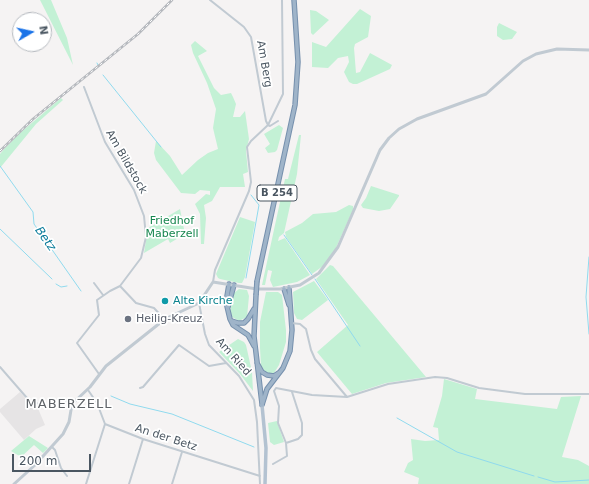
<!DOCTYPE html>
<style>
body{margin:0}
#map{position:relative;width:589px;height:484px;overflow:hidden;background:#f5f3f3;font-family:"DejaVu Sans",sans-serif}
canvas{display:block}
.north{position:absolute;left:12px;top:12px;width:40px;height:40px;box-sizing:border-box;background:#fff;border:1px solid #b7bbc0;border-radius:50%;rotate:81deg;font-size:11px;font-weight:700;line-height:16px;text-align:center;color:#4a5661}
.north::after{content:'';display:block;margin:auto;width:14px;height:18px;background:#1a73e8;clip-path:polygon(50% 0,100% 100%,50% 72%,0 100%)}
.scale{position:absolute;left:12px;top:454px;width:79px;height:18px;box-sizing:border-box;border:2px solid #4a5661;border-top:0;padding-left:5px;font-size:12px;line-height:14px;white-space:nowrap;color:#4a5661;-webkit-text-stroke:3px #fff;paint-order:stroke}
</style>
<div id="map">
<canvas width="589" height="484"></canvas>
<div class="north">N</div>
<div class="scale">200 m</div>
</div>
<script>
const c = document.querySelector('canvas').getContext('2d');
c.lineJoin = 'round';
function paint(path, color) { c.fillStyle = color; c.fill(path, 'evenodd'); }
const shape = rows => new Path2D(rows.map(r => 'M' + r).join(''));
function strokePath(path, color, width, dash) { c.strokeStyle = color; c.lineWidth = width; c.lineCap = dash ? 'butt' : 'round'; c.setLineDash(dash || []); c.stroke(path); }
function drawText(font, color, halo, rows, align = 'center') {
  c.font = font + ' "DejaVu Sans",sans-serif'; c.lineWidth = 3.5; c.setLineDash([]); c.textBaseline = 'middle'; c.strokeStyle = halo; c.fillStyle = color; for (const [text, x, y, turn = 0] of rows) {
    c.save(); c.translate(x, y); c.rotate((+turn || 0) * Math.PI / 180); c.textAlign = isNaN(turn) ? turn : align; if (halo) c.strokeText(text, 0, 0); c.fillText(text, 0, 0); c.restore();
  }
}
paint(shape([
 [20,392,29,402,37,406,45,425,36,429,24,440,0,412,0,409]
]), '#e6e4e5');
paint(shape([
 [40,0,51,0,67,38,73,65],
 [360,9,371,16,368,37,355,44,354,48,356,73,360,72,370,53,392,65,390,69,357,84,353,84,349,82,344,72,349,62,348,56,338,58,328,68,312,67,312,42,326,47],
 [310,10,316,11,329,20,313,35,311,33],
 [499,23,517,32,512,39,503,40,497,36,497,27],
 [195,41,207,51,198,56,214,88,221,95,231,93,233,97,236,104,233,117,240,117,245,111,249,139,246,151,248,172,243,174,245,187,220,187,212,201,204,205,206,218,204,244,201,244,200,214,195,204,206,194,210,195,210,191,200,190,195,194,181,193,156,160,154,153,156,141,170,156,182,175,198,160,208,153,218,149,213,128,216,109,207,83,193,53,191,45],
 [61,98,63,100,36,124,0,168,0,154,5,148,20,133],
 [279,125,283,128,277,150,275,152,268,153,265,148,270,144,264,134],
 [299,135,301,135,297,174,284,233,279,237,278,241,285,238,310,275,297,282,273,287,270,280,272,271,268,270,265,285,262,285,285,179,288,179],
 [371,186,399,195,399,196,390,209,379,211,363,208,361,205,366,198],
 [349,205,353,206,353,210,335,250,323,266,312,274,286,237,285,232,302,223,313,214,336,212],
 [180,209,185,234,170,243,168,239,144,253,148,228],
 [240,217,255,222,245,277,242,283,239,283,220,279,218,278,216,274],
 [330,265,333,266,426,377,386,383,352,394,317,352,348,325,316,279],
 [314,281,328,300,302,320,297,319,294,313,293,292],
 [239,289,247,290,249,296,247,317,239,321,232,317,230,311,234,293],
 [266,292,278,292,282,295,286,330,286,342,279,365,274,373,269,374,265,372,261,366,260,348,260,322],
 [238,339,244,342,246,345,252,372,253,391,240,374,219,352],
 [444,379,477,389,475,399,557,409,561,397,581,396,562,457,578,460,589,466,589,484,418,484,419,478,404,472,408,463,413,460,411,439,425,441,439,440,438,428,433,427,442,396],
 [277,421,284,442,274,445,270,442,268,423],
 [29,436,48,448,43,453,34,445,21,457,11,451]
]), '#c3f1d5');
strokePath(shape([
 [97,63,98,65],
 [103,75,161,147],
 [0,166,33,212,34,224,81,291],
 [0,229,52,279],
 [284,235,312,275],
 [589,257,586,297,589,334],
 [246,278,259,205,251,195],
 [315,279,360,346],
 [56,284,61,287,67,286],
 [111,396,130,404,172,414,254,447],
 [397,418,457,452,534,476],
 [538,477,555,482,589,480]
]), '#90daee', 1);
const trunk = shape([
 [257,281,295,105,298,62,294,0],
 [229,284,226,302,230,319,233,325,248,335,254,346],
 [284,289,289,305],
 [256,295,254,336,262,404],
 [228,307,234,285],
 [232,321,238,323,244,323,248,319,254,309],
 [257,363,262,372,267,375,274,376,280,372],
 [262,405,267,389,283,368,290,351,292,330,289,288]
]);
strokePath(trunk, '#7690ad', 5.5);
strokePath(shape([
 [210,0,244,27,251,37,266,121,268,125],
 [84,87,105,142,134,190,144,216,146,237,141,258,120,286],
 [268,125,270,126,278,121],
 [213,282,215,270,249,191,251,182,247,147,251,141,268,125,283,94,282,0],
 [94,283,103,295],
 [120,286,136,303,154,308,164,319],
 [199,303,205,334,209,345,239,376,254,400,257,422,260,484],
 [291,323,300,324,306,329,311,350,315,359,347,397],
 [0,367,27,398,35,403,52,407,68,400,73,401],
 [99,374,77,343,99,315,97,300,110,291,120,286],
 [140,388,143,387,179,345,209,366,226,363],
 [88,390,97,403,105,424,143,439,260,476],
 [286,443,278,423,279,406,274,391,276,388,312,395,347,397,388,384,435,377,447,378,479,388,525,394,589,394],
 [52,447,55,450,61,468,67,476],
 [273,464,287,456,286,443,298,439,302,435,302,423,292,392],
 [86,484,105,424],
 [129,484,143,439],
 [172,484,182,452]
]), '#c1cad2', 2);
strokePath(shape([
 [14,484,35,465,63,434,69,422,72,404,90,387,106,366,165,319,199,303,213,282,257,289,280,289,300,285,319,273,338,247,380,150,389,138,399,129,417,119,486,94,523,61,536,54,557,49,589,50]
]), '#c1cad2', 3);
strokePath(shape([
 [262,405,266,448,265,484]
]), '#b3c2d1', 3.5);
strokePath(trunk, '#9fb4c9', 3.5);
const rail = shape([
 [0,151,33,119,138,34,172,0]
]);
strokePath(rail, '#b5b8bd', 2.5);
strokePath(rail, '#fff', 1, [3]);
const trunkBridge = shape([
 [256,295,257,281]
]);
strokePath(trunkBridge, '#7690ad', 5.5, []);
strokePath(trunkBridge, '#9fb4c9', 3.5);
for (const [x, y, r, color] of [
 [165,301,4,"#0f9aa8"],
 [128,319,4,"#6b7280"]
]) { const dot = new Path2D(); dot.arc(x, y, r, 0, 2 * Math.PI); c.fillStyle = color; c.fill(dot); strokePath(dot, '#fff', 1.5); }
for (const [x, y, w] of [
 [277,193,40]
]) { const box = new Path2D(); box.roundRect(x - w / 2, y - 8, w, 16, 3); c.fillStyle = '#fff'; c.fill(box); strokePath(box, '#4a5661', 1); }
drawText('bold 10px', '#4a5661', null, [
 ["B 254",277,193]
]);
drawText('11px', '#4a5661', '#fff', [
 ["Am Berg",264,64,80],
 ["Am Bildstock",126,162,60],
 ["Am Ried",233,357,48],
 ["An der Betz",166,438,18]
]);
drawText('11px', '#17864f', '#fff', [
 ["Friedhof",172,221],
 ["Maberzell",172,234]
]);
drawText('11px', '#0d838f', '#fff', [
 ["Alte Kirche",173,301]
], 'left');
drawText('11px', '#5b616d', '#fff', [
 ["Heilig-Kreuz",136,319]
], 'left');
drawText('italic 12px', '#0c7c9b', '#fff', [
 ["Betz",45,239,55]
]);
c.letterSpacing = '1px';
drawText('13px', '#5f6368', '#fff', [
 ["MABERZELL",69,405]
]);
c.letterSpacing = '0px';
</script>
